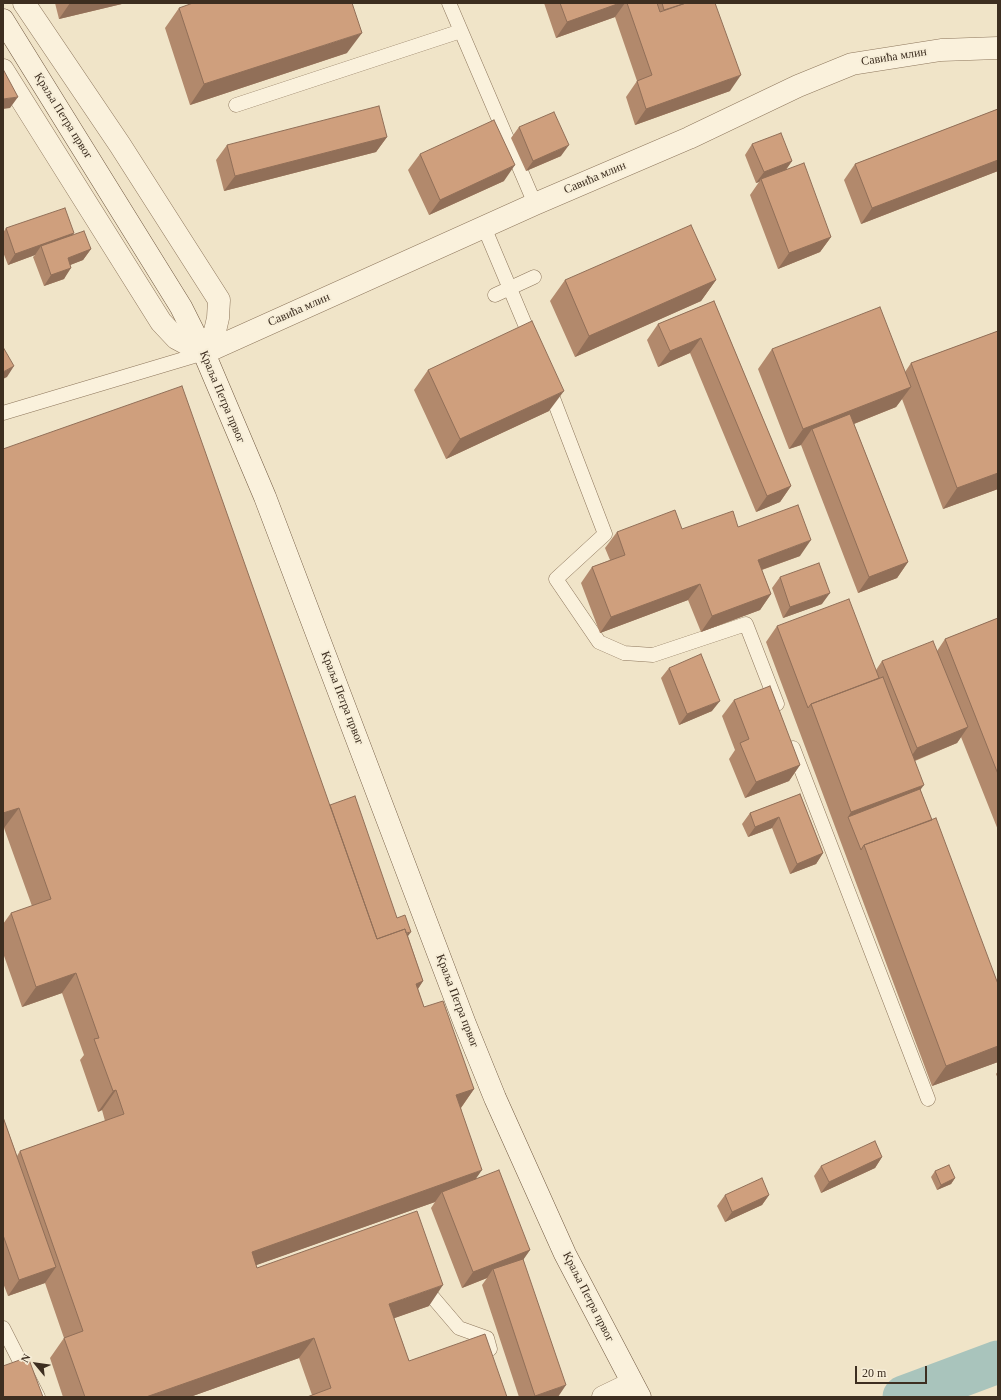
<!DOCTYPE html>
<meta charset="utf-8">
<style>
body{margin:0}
#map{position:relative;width:1001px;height:1400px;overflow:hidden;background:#f0e4c8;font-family:"Times New Roman",serif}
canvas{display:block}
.frame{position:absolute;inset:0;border:4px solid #3d2e20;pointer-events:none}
.north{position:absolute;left:16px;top:1344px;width:40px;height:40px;-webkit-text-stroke:3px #f7eed8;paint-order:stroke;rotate:299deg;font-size:11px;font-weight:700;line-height:16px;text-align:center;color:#3d2e20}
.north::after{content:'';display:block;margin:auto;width:14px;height:18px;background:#3d2e20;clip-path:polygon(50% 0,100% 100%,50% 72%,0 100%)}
.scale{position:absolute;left:855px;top:1366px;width:72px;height:18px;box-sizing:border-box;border:2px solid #3d2e20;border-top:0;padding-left:5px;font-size:12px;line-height:14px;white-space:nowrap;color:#3d2e20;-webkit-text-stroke:3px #f7eed8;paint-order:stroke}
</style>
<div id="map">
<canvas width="1001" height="1400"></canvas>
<div class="frame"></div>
<div class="north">N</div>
<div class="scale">20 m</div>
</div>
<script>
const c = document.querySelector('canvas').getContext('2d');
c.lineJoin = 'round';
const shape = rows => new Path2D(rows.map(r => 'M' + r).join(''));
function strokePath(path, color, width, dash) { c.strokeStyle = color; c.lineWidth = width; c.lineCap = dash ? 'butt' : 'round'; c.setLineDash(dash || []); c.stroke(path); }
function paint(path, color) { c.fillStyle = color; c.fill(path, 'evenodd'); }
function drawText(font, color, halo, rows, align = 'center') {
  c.font = font + ' "Times New Roman",serif'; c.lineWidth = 4; c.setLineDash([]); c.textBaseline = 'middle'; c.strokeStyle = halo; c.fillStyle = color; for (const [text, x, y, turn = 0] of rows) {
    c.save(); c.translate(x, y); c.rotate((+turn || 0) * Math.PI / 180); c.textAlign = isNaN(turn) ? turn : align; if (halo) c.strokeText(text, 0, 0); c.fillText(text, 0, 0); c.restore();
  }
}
strokePath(shape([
 [904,1397,998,1362]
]), '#a9c4bc', 43);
const lane = shape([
 [449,3,535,204],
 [236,105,461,31],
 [484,227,532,341],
 [495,295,534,277],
 [548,385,605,534,556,579,599,642,624,653,653,655,746,624,777,704],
 [3,413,204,353],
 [793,748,928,1099],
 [430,1294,459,1328,487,1338,490,1349],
 [3,1328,38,1397]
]);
const street = shape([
 [24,3,120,145,219,300,218,318,215,331,204,353],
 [3,70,161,322,176,338,204,353],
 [204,353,535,204,689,138,798,86,852,64,941,50,998,48],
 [603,1397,632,1383]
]);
const secondary = shape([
 [3,20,181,307,204,353,265,497,465,1024,495,1098,565,1254,640,1397]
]);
strokePath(lane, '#8d765c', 15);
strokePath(street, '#8d765c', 23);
strokePath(secondary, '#6f573f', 23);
strokePath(lane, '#faf1dc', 14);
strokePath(street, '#faf1dc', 22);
strokePath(secondary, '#faf1dc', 22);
paint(shape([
 [55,3,126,3,59,19],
 [544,3,715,3,730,91,635,125,626,97,637,81,615,17,556,38],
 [179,8,347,53,190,105,165,28],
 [998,109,998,171,861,224,844,180,855,164],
 [519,127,561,156,526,171,511,138],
 [387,137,376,152,224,191,216,160,227,145],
 [752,144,792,161,786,170,831,237,820,252,778,269,750,195,759,182,756,183,745,155],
 [420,154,504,181,429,215,408,170],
 [6,228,73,235,91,249,83,260,70,265,64,279,44,286,33,257,35,255,8,265,3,252,3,233],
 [565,280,716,280,701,301,575,357,550,301],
 [714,301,791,486,780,502,756,512,690,353,658,367,647,340,658,324],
 [998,331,998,489,943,509,902,399,896,407,854,424,908,562,897,578,858,593,801,445,789,449,758,369,772,349,905,372,911,363],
 [428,370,549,411,446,459,414,390],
 [3,449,330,805,397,918,408,936,423,981,418,989,424,1007,474,1089,461,1108,476,1178,530,1250,523,1259,558,1397,519,1397,482,1285,487,1278,462,1288,431,1208,435,1202,256,1265,257,1268,429,1306,394,1318,409,1361,507,1397,312,1395,299,1358,190,1397,63,1397,50,1358,64,1338,45,1283,8,1296,3,1283,3,1117,17,1156,20,1151,105,1121,102,1110,98,1112,80,1060,84,1055,62,993,22,1007,3,953,3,924,11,913,32,906,4,828],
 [738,527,800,556,762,570,771,594,760,610,701,632,688,600,600,633,581,583,592,567,610,560,605,548,617,532,682,529],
 [780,577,822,604,783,618,772,588],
 [998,618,998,830,961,737,957,743,915,761,920,789,932,820,998,984,998,1062,932,1086,766,642,777,626,876,670,882,661,937,651,945,639],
 [669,668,712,711,679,725,661,678],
 [734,700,800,765,789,781,745,798,729,759,735,750,722,716],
 [800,794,823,853,816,864,790,874,772,828,748,837,742,824,750,813],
 [998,1071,998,1079,996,1074],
 [882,1157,875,1168,821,1193,814,1176,821,1166],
 [935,1171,955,1178,951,1184,937,1190,931,1177],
 [725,1195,769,1195,762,1205,725,1222,717,1206]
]), '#b2896c');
paint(shape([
 [70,3,126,3,59,19],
 [620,3,625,3,615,17,556,38,567,22],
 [362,33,347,53,190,105,204,84],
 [741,75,730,91,635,125,646,109],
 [18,97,10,108,3,109,3,99],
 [387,137,376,152,224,191,235,176],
 [569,145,561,156,526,171,533,161],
 [998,160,998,171,861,224,872,208],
 [792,161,784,172,761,179,759,182,756,183,764,172],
 [515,165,504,181,429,215,440,200],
 [74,233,66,244,41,246,35,255,8,265,15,254],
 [831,237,820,252,778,269,789,253],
 [91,249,83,260,60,269,68,258],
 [71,268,64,279,44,286,51,275],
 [716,280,701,301,575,357,589,336],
 [701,338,690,353,658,367,670,351],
 [14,366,7,377,3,379,3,372],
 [911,387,896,407,816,439,812,429,801,445,789,449,803,429],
 [564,391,549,411,446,459,460,439],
 [998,473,998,489,943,509,957,488],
 [791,486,780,502,756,512,767,496],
 [811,540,800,556,747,575,758,560],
 [908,562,897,578,858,593,869,577],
 [700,584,688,600,600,633,611,617],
 [830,593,822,604,783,618,790,607],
 [771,594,760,610,701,632,712,616],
 [720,701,712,711,679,725,687,714],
 [968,727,957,743,906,764,917,748],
 [800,765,789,781,745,798,756,782],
 [924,785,909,805,848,817,851,812],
 [19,808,4,828,3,829,3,813],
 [779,817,772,828,748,837,755,827],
 [823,853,816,864,790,874,797,864],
 [411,932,400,947,374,944],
 [76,973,62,993,22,1007,36,987],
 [423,981,409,1002,416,984],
 [998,1046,998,1062,932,1086,946,1066],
 [474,1089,460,1109,456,1095],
 [116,1090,102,1110,98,1112,113,1091],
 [882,1157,875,1168,821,1193,829,1182],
 [482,1170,468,1190,442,1192,435,1202,237,1272,252,1252],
 [955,1178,951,1184,937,1190,941,1185],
 [769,1195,762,1205,725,1222,732,1212],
 [530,1250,519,1266,493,1269,487,1278,462,1288,473,1272],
 [56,1267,45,1283,8,1296,19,1280],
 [443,1285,429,1306,375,1325,389,1304],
 [314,1338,299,1358,190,1397,146,1397],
 [566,1385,558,1397,535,1397,535,1396]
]), '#916f58');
const building = shape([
 [193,3,352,3,362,33,204,84,179,8,193,3],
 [560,3,620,3,567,22,560,3],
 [627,3,657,3,660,12,686,3,715,3,741,75,646,109,637,81,652,75,627,3],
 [662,3,686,3,664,10,662,3],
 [3,69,18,97,3,99,3,69],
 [379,106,387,137,235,176,227,145,379,106],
 [998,109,998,160,872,208,855,164,998,109],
 [554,112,569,145,533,161,519,127,554,112],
 [494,120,515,165,440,200,420,154,494,120],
 [781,133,792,161,764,172,752,144,781,133],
 [804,163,831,237,789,253,761,179,804,163],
 [65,208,74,233,15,254,6,228,65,208],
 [691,225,716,280,589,336,565,280,691,225],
 [84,231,91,249,68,258,71,268,51,275,41,246,84,231],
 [714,301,791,486,767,496,701,338,670,351,658,324,714,301],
 [880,307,911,387,803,429,772,349,880,307],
 [532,321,564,391,460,439,428,370,532,321],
 [998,331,998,473,957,488,911,363,998,331],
 [3,347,14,366,3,372,3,347],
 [182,386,377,939,405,929,423,981,416,984,424,1007,443,1001,474,1089,456,1095,482,1170,252,1252,257,1268,417,1211,443,1285,389,1304,409,1361,485,1334,507,1397,307,1397,331,1388,314,1338,146,1397,85,1397,64,1338,83,1331,20,1151,124,1114,116,1090,113,1091,94,1039,99,1038,76,973,36,987,11,913,51,899,19,808,3,813,3,449,182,386],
 [850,414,908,562,869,577,812,429,850,414],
 [798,505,811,540,758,560,771,594,712,616,700,584,611,617,592,567,625,555,617,532,675,510,682,529,733,511,738,527,798,505],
 [819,563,830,593,790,607,780,577,819,563],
 [849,599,879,678,811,704,808,708,777,626,849,599],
 [998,618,998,774,945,639,998,618],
 [933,641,968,727,917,748,882,661,933,641],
 [701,654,720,701,687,714,669,668,701,654],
 [883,677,924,785,851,812,811,704,883,677],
 [770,686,800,765,756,782,740,743,749,739,734,700,770,686],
 [920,789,932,820,864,845,861,850,848,817,920,789],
 [800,794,823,853,797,864,779,817,755,827,750,813,800,794],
 [355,796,397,918,405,915,411,932,406,933,405,929,377,939,330,805,355,796],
 [936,818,998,984,998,1046,946,1066,864,845,936,818],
 [3,1117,56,1267,19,1280,3,1235,3,1117],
 [875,1141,882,1157,829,1182,821,1166,875,1141],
 [949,1165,955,1178,941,1185,935,1171,949,1165],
 [499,1170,530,1250,473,1272,442,1192,499,1170],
 [762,1178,769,1195,732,1212,725,1195,762,1178],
 [523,1259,566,1385,535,1396,493,1269,523,1259],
 [28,1357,43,1397,3,1397,3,1366,28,1357]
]);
paint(building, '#cf9f7d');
strokePath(building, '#916f58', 1);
drawText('12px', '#3d2e20', '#f7eed8', [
 ["Савића млин",894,57,-9],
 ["Краља Петра првог",63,116,58],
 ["Савића млин",595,178,-23],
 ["Савића млин",299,310,-24],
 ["Краља Петра првог",222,397,67],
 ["Краља Петра првог",342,698,69],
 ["Краља Петра првог",457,1001,69],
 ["Краља Петра првог",588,1297,63]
]);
</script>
